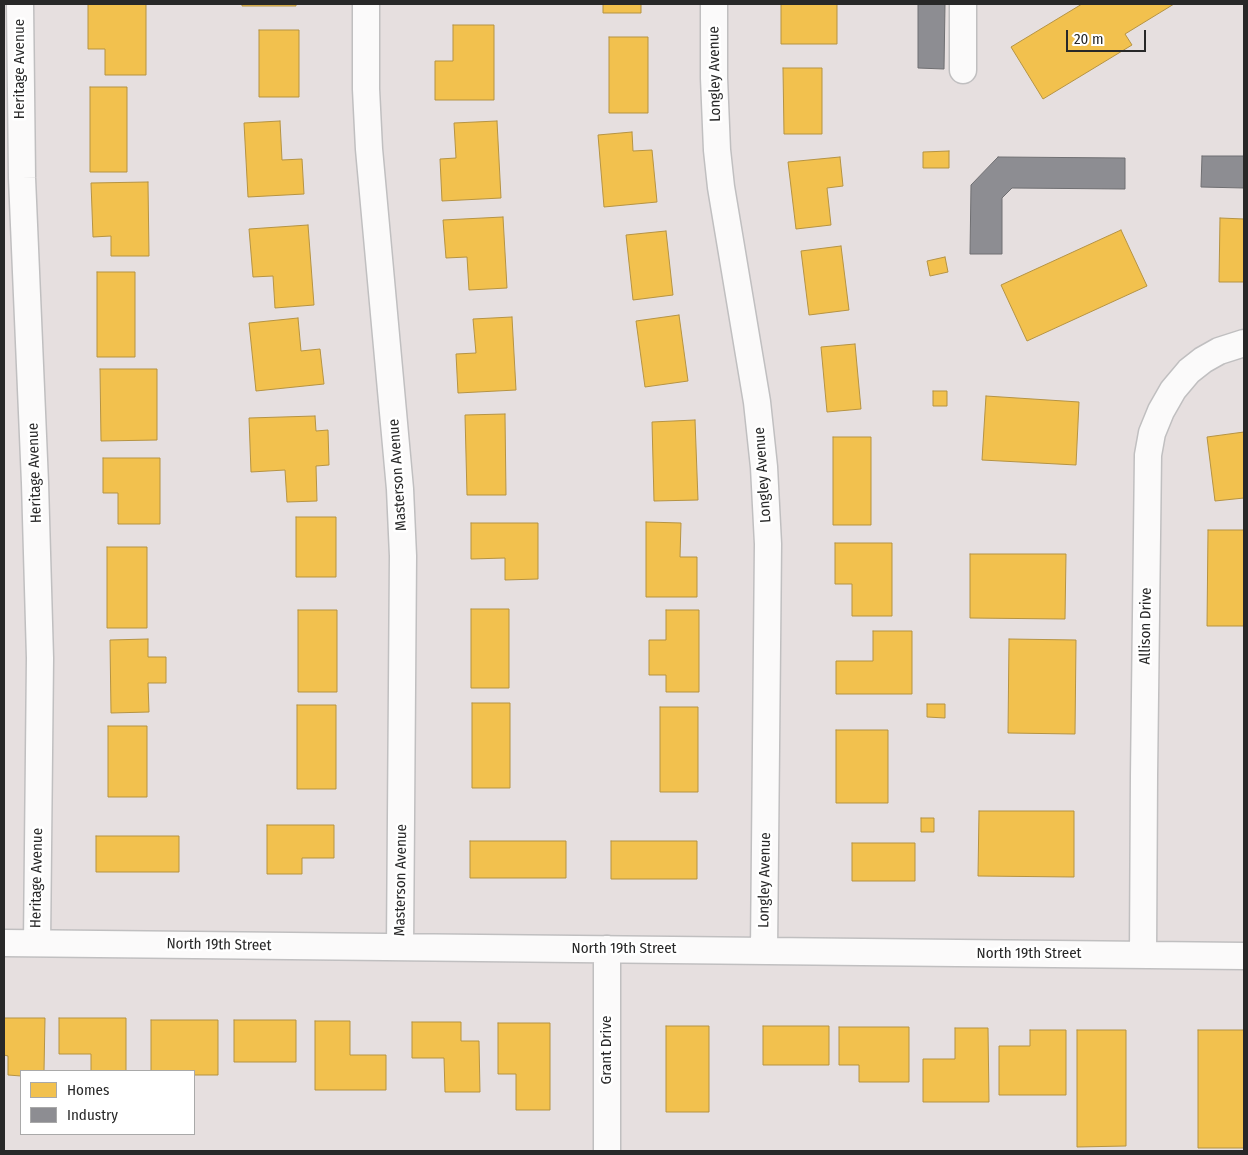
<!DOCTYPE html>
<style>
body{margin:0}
#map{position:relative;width:1248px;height:1155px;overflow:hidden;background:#e6dfdf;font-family:"Fira Sans Condensed",sans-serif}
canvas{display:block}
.frame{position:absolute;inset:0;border:5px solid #282828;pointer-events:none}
.legend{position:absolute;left:20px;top:1070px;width:175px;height:65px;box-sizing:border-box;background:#fff;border:1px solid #a9a9a9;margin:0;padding:6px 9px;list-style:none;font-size:15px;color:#282828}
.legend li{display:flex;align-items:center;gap:10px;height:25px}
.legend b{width:25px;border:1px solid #a9a9a9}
.scale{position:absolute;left:1066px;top:30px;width:80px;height:22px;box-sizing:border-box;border:2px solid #282828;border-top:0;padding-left:6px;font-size:15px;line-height:18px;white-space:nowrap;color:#282828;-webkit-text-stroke:4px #fff;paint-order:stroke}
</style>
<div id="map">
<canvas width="1248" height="1155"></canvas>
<div class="frame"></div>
<ul class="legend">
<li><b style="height:14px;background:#f2c14e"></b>Homes</li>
<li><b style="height:14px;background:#8d8d92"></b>Industry</li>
</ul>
<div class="scale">20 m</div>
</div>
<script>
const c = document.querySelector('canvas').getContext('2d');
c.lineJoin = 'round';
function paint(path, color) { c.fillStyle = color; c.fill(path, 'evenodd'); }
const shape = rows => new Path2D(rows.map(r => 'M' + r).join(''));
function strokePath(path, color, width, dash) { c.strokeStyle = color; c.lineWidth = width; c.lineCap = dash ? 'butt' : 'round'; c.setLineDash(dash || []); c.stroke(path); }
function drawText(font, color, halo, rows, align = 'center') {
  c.font = font + ' "Fira Sans Condensed",sans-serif'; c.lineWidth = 5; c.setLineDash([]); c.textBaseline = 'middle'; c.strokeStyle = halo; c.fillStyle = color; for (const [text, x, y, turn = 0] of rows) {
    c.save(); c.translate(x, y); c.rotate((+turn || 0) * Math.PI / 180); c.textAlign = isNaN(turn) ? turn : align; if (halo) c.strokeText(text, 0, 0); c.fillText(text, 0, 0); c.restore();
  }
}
const homes = shape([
 [88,4,146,4,146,75,105,75,105,49,88,49,88,4],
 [242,4,296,4,296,6,242,6,242,4],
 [603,4,641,4,641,13,603,13,603,4],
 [781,4,837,4,837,44,781,44,781,4],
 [1082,4,1174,4,1125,34,1132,45,1043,99,1011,47,1082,4],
 [453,25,494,25,494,100,435,100,435,61,453,61,453,25],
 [259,30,299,30,299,97,259,97,259,30],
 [609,37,648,37,648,113,609,113,609,37],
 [783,68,822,68,822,134,784,134,783,68],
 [90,87,127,87,127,172,90,172,90,87],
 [280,121,282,160,302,159,304,194,248,197,244,123,280,121],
 [497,121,501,198,442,201,440,159,456,158,454,123,497,121],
 [632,132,633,151,652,150,657,202,604,207,598,135,632,132],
 [949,151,949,168,923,168,923,152,949,151],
 [840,157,843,186,827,188,831,225,796,229,788,162,840,157],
 [148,182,149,256,111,256,111,236,93,237,91,183,148,182],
 [503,217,507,288,469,290,467,257,446,258,443,220,503,217],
 [1220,218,1244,219,1244,282,1219,282,1220,218],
 [308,225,314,305,275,308,273,276,253,277,249,229,308,225],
 [1121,230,1147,286,1027,341,1001,285,1121,230],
 [666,231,673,295,633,300,626,235,666,231],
 [841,246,849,310,809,315,801,251,841,246],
 [945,257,948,272,930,276,927,261,945,257],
 [97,272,135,272,135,357,97,357,97,272],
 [679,315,688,381,645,387,636,321,679,315],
 [512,317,516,390,458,393,456,354,476,353,473,319,512,317],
 [298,318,301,351,320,349,324,384,256,391,249,323,298,318],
 [855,344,861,409,827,412,821,347,855,344],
 [100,369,157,369,157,440,101,441,100,369],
 [933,391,947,391,947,406,933,406,933,391],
 [986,396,1079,402,1076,465,982,460,986,396],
 [505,414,506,495,467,495,465,415,505,414],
 [315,416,316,431,328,430,329,465,316,466,317,501,287,502,285,470,251,472,249,418,315,416],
 [695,420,698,500,654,501,652,422,695,420],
 [1244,432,1244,498,1215,501,1207,437,1244,432],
 [833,437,871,437,871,525,833,525,833,437],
 [103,458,160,458,160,524,118,524,118,493,103,493,103,458],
 [296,517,336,517,336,577,296,577,296,517],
 [646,522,681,523,680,557,697,557,697,597,646,597,646,522],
 [471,523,538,523,538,579,505,580,505,558,471,559,471,523],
 [1208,530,1244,530,1244,626,1207,626,1208,530],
 [835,543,892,543,892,616,852,616,852,584,835,584,835,543],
 [107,547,147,547,147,628,107,628,107,547],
 [970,554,1066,554,1065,619,970,618,970,554],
 [471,609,509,609,509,688,471,688,471,609],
 [298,610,337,610,337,692,298,692,298,610],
 [666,610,699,610,699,692,666,692,666,675,649,675,649,640,666,640,666,610],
 [873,631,912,631,912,694,836,694,836,661,873,661,873,631],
 [148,639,148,657,166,657,166,683,148,683,149,712,111,713,110,640,148,639],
 [1009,639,1076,640,1075,734,1008,733,1009,639],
 [472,703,510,703,510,788,472,788,472,703],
 [927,704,945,704,945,718,927,717,927,704],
 [297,705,336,705,336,789,297,789,297,705],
 [660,707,698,707,698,792,660,792,660,707],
 [108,726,147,726,147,797,108,797,108,726],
 [836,730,888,730,888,803,836,803,836,730],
 [979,811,1074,811,1074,877,978,876,979,811],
 [921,818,934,818,934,832,921,832,921,818],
 [267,825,334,825,334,858,302,858,302,874,267,874,267,825],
 [96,836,179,836,179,872,96,872,96,836],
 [470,841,566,841,566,878,470,878,470,841],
 [611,841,697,841,697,879,611,879,611,841],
 [852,843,915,843,915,881,852,881,852,843],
 [4,1018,45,1018,44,1071,21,1071,21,1076,8,1075,8,1056,4,1055,4,1018],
 [59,1018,126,1018,126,1071,91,1071,91,1054,59,1054,59,1018],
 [151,1020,218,1020,218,1075,194,1075,194,1071,151,1071,151,1020],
 [234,1020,296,1020,296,1062,234,1062,234,1020],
 [315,1021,350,1021,350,1055,386,1055,386,1090,315,1090,315,1021],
 [412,1022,461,1022,461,1041,479,1041,480,1092,445,1092,444,1058,412,1058,412,1022],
 [498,1023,550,1023,550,1110,516,1110,516,1074,498,1074,498,1023],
 [666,1026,709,1026,709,1112,666,1112,666,1026],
 [763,1026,829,1026,829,1065,763,1065,763,1026],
 [839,1027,909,1027,909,1082,859,1082,859,1065,839,1065,839,1027],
 [955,1028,988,1028,989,1102,923,1102,923,1059,955,1059,955,1028],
 [1030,1030,1066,1030,1066,1095,999,1095,999,1046,1030,1046,1030,1030],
 [1077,1030,1126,1030,1126,1146,1077,1147,1077,1030],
 [1198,1030,1244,1030,1244,1148,1198,1148,1198,1030]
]);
paint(homes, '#f2c14e');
strokePath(homes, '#b59343', 1);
const industry = shape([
 [918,4,945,4,944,69,918,68,918,4],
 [1202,156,1244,156,1244,188,1201,187,1202,156],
 [998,157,1125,158,1125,189,1012,188,1002,198,1002,254,970,254,971,185,998,157]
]);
paint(industry, '#8d8d92');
strokePath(industry, '#6f6f72', 1);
const minor = shape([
 [20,4,22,178,35,483,40,658,37,943],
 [366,4,366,89,369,149,400,489,403,556,400,947],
 [714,4,714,78,717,150,721,187,757,402,764,467,768,544,764,950],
 [963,70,963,4],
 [4,943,1244,956],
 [1143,955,1144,776,1148,455,1152,433,1161,411,1173,390,1189,371,1203,360,1219,351,1244,343],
 [607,1151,607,949]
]);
strokePath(minor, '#c0bfc0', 29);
strokePath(minor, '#fbfafa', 26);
drawText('15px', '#282828', '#fff', [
 ["Heritage Avenue",20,69,-90],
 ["Longley Avenue",715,74,-91],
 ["Heritage Avenue",35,473,-92],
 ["Masterson Avenue",398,475,-94],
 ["Longley Avenue",763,475,-94],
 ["Allison Drive",1146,626,-89],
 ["Heritage Avenue",37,878,-89],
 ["Masterson Avenue",401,880,-89],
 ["Longley Avenue",765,880,-89],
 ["North 19th Street",219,945,1],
 ["North 19th Street",624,949],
 ["North 19th Street",1029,954],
 ["Grant Drive",607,1050,-90]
]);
</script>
